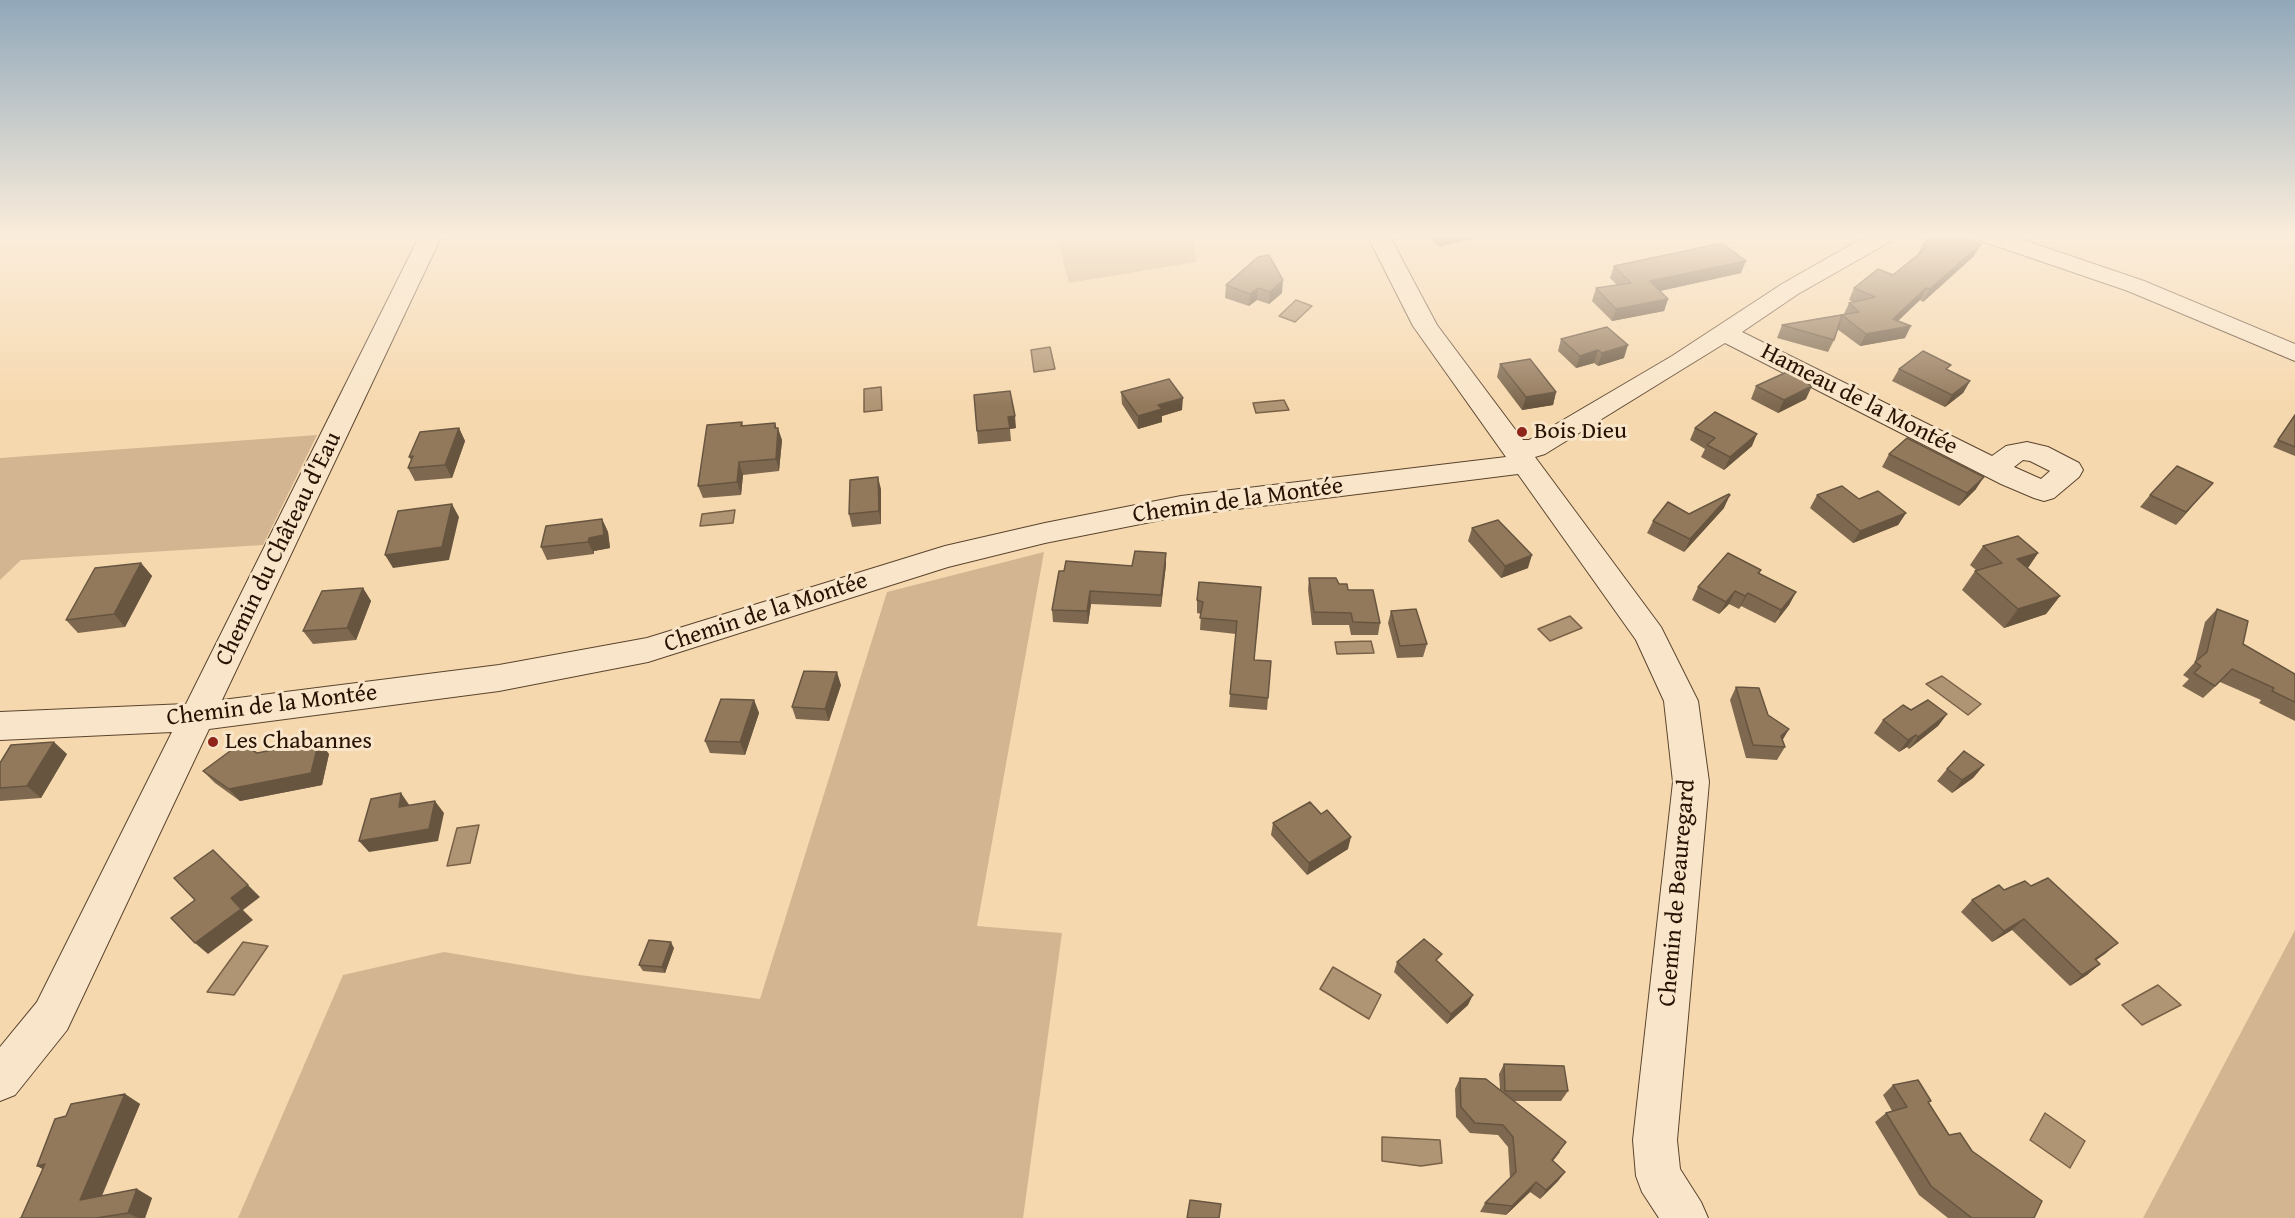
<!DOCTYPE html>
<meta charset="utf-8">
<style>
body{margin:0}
canvas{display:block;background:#f6d8ae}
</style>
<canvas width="2295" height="1218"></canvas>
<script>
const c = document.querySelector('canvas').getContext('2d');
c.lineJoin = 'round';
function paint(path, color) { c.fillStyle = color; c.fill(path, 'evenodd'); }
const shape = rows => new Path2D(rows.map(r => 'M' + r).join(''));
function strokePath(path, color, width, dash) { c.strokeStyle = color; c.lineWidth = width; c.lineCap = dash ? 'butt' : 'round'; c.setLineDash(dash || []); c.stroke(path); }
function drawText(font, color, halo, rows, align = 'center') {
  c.font = font + ' "Gentium Book Plus",serif'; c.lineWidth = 6; c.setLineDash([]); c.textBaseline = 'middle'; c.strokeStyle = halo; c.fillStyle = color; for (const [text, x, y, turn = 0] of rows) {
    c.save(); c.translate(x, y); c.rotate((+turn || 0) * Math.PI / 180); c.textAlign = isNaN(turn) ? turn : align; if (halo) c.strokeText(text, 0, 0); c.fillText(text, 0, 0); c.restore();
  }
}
paint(shape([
 [1056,235,1192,235,1197,262,1069,283],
 [317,435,263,545,21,560,0,580,0,458],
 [1044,552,977,926,1062,933,1023,1218,238,1218,343,975,444,952,580,975,760,999,887,592],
 [2295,930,2295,1218,2143,1218]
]), '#d3b691');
const water = shape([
 [1296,300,1312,306,1295,322,1279,316,1296,300],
 [1050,347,1055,369,1034,372,1031,350,1050,347],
 [881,387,882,410,864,412,864,389,881,387],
 [1284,400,1289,410,1256,413,1253,403,1284,400],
 [735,510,733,523,700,526,702,514,735,510],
 [1570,616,1582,628,1550,641,1538,629,1570,616],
 [1371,641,1374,653,1337,654,1335,642,1371,641],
 [1942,676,1981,704,1968,715,1926,684,1942,676],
 [479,825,470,863,447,866,457,828,479,825],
 [243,942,268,946,234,995,207,992,243,942],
 [1333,967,1381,995,1369,1019,1320,989,1333,967],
 [2158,985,2181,1005,2142,1025,2122,1005,2158,985],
 [2045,1113,2085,1141,2070,1168,2030,1140,2045,1113],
 [1382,1137,1440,1140,1442,1163,1421,1166,1382,1161,1382,1137]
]);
paint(water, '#b09574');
strokePath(water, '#796147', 1.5);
const minor = shape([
 [420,235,442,235,222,700,499,665,647,638,945,546,1045,523,1181,496,1506,457,1413,326,1367,235,1389,235,1437,325,1523,440,1529,440,1672,356,1782,284,1868,235,1896,235,1893,240,1798,294,1742,332,1992,456,2006,446,2027,442,2048,447,2079,463,2083,470,2079,477,2054,498,2044,501,2034,498,2001,484,1725,343,1545,454,1535,457,1661,627,1698,701,1709,782,1677,1140,1680,1169,1701,1202,1708,1218,1659,1218,1642,1192,1636,1176,1633,1140,1673,782,1664,701,1636,640,1518,474,1181,516,1045,543,948,567,648,662,499,691,209,729,67,1030,15,1095,0,1101,0,1047,37,1002,172,732,0,740,0,712,186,704,420,235],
 [2023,460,2030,461,2050,471,2041,479,2014,467,2023,460],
 [1976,235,2009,235,2144,281,2295,344,2295,361,2128,291,1979,240,1976,235]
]);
strokePath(minor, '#5b442e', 2);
paint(minor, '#f9e6ca');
paint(shape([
 [1301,235,1309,235,1308,239],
 [1426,235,1478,235,1478,237,1439,247],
 [1963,237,1974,256,1923,302,1920,300,1898,321,1905,338,1860,346,1837,329,1834,340,1828,352,1777,338,1782,325,1844,314,1849,303,1853,302,1849,300,1854,288,1893,275,1917,256,1923,244],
 [1258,257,1282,293,1269,304,1257,300,1249,306,1225,298,1226,285],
 [1614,266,1741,273,1660,291,1668,299,1664,311,1612,321,1592,301,1596,288,1617,285,1610,278],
 [1561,339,1624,358,1598,366,1594,363,1576,368,1558,351],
 [1500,364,1556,392,1553,405,1522,410,1497,377],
 [1899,369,1948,370,1970,381,1963,393,1945,407,1892,381],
 [1756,386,1806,399,1778,413,1751,399],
 [1121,392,1182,410,1162,416,1162,422,1138,429,1122,404],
 [974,395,1016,428,1010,429,1011,441,978,444],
 [2295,414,2295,456,2273,447],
 [742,422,743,426,776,428,782,440,779,471,743,475,741,495,703,498,698,486],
 [459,428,465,441,452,478,415,481,408,468,411,460,409,457],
 [1695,428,1752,446,1724,470,1701,457,1705,449,1690,440],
 [1889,454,1976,489,1959,506,1882,467],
 [881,489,881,524,852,527,849,514],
 [1817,495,1906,513,1898,525,1853,543,1810,508],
 [2150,495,2202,495,2176,525,2140,507],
 [1724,508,1684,552,1647,533,1653,521],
 [602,519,608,532,610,548,594,551,594,554,547,560,541,547],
 [1472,528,1528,568,1501,578,1468,541],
 [1983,546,2038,553,2028,568,2060,596,2046,614,2004,628,1962,590,1975,571,1976,570,1970,565],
 [1166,553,1166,565,1161,607,1091,604,1088,624,1053,622,1052,610,1064,571,1132,566],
 [141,563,152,576,125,627,78,633,66,620],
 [1761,570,1759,574,1796,592,1789,605,1775,623,1741,606,1739,609,1729,604,1719,614,1692,600,1698,587],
 [1309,578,1339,584,1348,590,1380,623,1378,635,1351,635,1349,625,1312,625,1308,590],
 [1261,587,1254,660,1268,698,1267,710,1229,707,1236,634,1200,630,1201,614,1197,613,1197,600],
 [363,588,371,601,356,640,313,644,303,631],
 [2217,609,2243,644,2295,674,2295,721,2259,703,2261,700,2220,682,2203,698,2182,686,2189,679,2183,675,2195,662,2205,622],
 [1391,611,1427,644,1423,657,1397,658,1388,623],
 [841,685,829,721,796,719,792,707],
 [1736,687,1768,715,1789,729,1782,740,1785,747,1777,760,1746,758,1730,700],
 [754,700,759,713,745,755,710,753,705,741],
 [1911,710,1947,714,1938,726,1909,749,1907,747,1899,752,1874,733,1883,720],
 [257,753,329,754,322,785,240,801,215,783,203,771],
 [67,754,41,798,0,801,0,763],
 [1984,765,1973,778,1952,793,1937,781,1947,769],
 [1273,823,1348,849,1307,875,1271,835],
 [2004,890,2118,943,2096,960,2100,964,2087,975,2070,986,2012,930,1992,942,1961,912,1972,900],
 [674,948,665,973,643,971,639,965],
 [1397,962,1439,962,1468,1005,1447,1024,1394,972],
 [1504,1064,1568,1091,1561,1101,1514,1101,1560,1152,1553,1161,1565,1172,1558,1181,1540,1199,1530,1192,1506,1215,1480,1212,1485,1203,1510,1178,1508,1147,1498,1135,1470,1133,1456,1117,1455,1089,1460,1078,1500,1089,1499,1074],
 [1893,1085,1929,1103,1949,1135,1972,1151,2034,1218,1948,1218,1919,1195,1875,1122,1886,1113,1892,1111,1883,1095],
 [125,1094,140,1104,102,1196,137,1189,152,1198,145,1218,20,1218,21,1218,43,1169,37,1166,66,1116]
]), '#7e684f');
paint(shape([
 [1445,235,1478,235,1478,237,1439,247,1442,236],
 [1981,244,1974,256,1923,302,1930,289],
 [1746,261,1741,273,1646,294,1650,281],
 [1283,280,1282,293,1269,304,1270,292],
 [1258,288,1257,300,1249,306,1250,294],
 [1926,288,1920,300,1888,330,1911,326,1905,338,1860,346,1866,334,1893,319],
 [1668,299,1664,311,1612,321,1616,309],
 [1628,345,1624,358,1598,366,1602,353],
 [1598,350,1594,363,1576,368,1580,356],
 [1970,381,1963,393,1945,407,1952,395],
 [1812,386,1806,399,1778,413,1784,400],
 [1556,392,1553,405,1522,410,1526,397],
 [1183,398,1182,410,1162,416,1162,422,1138,429,1138,416,1158,405],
 [1015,416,1016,428,1010,429,1008,417],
 [775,423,778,434,778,428,782,440,779,471,776,459],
 [459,428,465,441,452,478,445,465],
 [1757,434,1752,446,1724,470,1730,457],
 [739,462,743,475,741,495,737,482],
 [878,477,881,489,881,524,879,511],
 [1984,477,1976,489,1959,506,1967,493],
 [2213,483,2202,495,2176,525,2186,512],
 [1730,495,1724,508,1684,552,1690,539],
 [452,504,459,517,449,560,393,568,385,555],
 [1906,513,1898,525,1853,543,1860,531],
 [602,519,608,532,610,548,594,551,594,554,588,542,589,538],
 [1166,553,1166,565,1161,607,1161,595],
 [2038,553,2025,572,2017,559],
 [1532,555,1528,568,1501,578,1505,566],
 [141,563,152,576,125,627,114,614],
 [363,588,371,601,356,640,347,628],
 [1090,591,1091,604,1088,624,1087,611],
 [1735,591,1729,604,1719,614,1726,602],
 [1796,592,1789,605,1775,623,1781,610],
 [1748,593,1741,606,1739,609,1745,596],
 [2060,596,2046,614,2004,628,2018,609],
 [837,672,841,685,829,721,825,709],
 [754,700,759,713,745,755,740,742],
 [1947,714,1938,726,1909,749,1918,737],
 [1789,729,1782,741,1781,736],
 [1916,735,1907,747,1899,752,1908,740],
 [319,741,329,754,322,785,240,801,229,789],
 [54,742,67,754,41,798,27,786],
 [1984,765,1973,778,1952,793,1962,780],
 [401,793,410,806,399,807],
 [435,801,444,813,438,841,369,852,359,841],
 [1351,837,1348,849,1307,875,1309,863],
 [213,850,260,897,243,910,253,920,208,954,195,943,231,898],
 [2024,919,2012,930,1992,942,2004,931],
 [671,942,674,948,665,973,662,967],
 [2118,943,2105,954,2082,970,2095,959],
 [2100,964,2087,975,2070,986,2082,975],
 [1473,995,1468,1005,1447,1024,1451,1014],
 [125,1094,140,1104,96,1209,80,1200],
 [45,1164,54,1175,37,1166],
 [1565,1172,1558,1181,1540,1199,1546,1190],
 [1536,1182,1530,1192,1506,1215,1512,1206],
 [137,1189,152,1198,145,1218,138,1218,128,1213]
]), '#675540');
const building = shape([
 [1933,235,1963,235,1961,237,1981,244,1930,289,1926,288,1893,319,1911,326,1866,334,1842,315,1834,340,1782,325,1859,312,1849,303,1875,297,1854,288,1878,269,1893,275,1929,246,1923,244,1933,235],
 [1722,243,1746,261,1650,281,1668,299,1616,309,1596,288,1631,283,1614,266,1722,243],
 [1269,255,1283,280,1270,292,1258,288,1250,294,1226,285,1258,257,1269,255],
 [1607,327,1628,345,1602,353,1598,350,1580,356,1561,339,1607,327],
 [1923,351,1951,365,1946,369,1970,381,1952,395,1899,369,1923,351],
 [1530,359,1556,392,1526,397,1500,364,1530,359],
 [1789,371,1812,386,1784,400,1756,386,1789,371],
 [1169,379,1183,398,1158,405,1162,409,1138,416,1121,392,1169,379],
 [1010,391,1015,416,1008,417,1010,428,977,431,974,395,1010,391],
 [1715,412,1757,434,1730,457,1707,445,1715,438,1695,428,1715,412],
 [2295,415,2295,447,2278,440,2295,415],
 [742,422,741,426,775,423,775,428,778,428,776,459,739,462,737,482,698,486,707,425,742,422],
 [459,428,445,465,408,468,413,456,409,457,420,432,459,428],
 [1907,438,1984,477,1967,493,1889,454,1907,438],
 [2177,466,2213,483,2186,512,2150,495,2177,466],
 [878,477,879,511,849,514,850,480,878,477],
 [1842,486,1859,499,1878,491,1906,513,1860,531,1817,495,1842,486],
 [1729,494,1730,495,1690,539,1653,521,1668,502,1689,514,1729,494],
 [452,504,442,547,385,555,398,511,452,504],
 [602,519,604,535,589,538,588,542,541,547,546,526,602,519],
 [1498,520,1532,555,1505,566,1472,528,1498,520],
 [2018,536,2038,553,2017,559,2060,596,2018,609,1975,571,2002,563,1983,546,2018,536],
 [1135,551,1166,553,1161,595,1090,591,1087,611,1052,610,1059,571,1064,571,1066,561,1132,566,1135,551],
 [1728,553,1761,570,1758,573,1796,592,1781,610,1748,593,1745,596,1735,591,1726,602,1698,587,1728,553],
 [141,563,114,614,66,620,95,568,141,563],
 [1309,578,1336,578,1339,584,1347,584,1348,590,1373,590,1380,623,1353,622,1351,613,1314,612,1309,578],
 [1199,582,1261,587,1254,660,1271,661,1268,698,1230,694,1237,621,1200,618,1203,602,1197,600,1199,582],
 [363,588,347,628,303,631,322,591,363,588],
 [1416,609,1427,644,1400,646,1391,611,1416,609],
 [2217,609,2248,621,2243,644,2295,674,2295,702,2272,691,2274,688,2232,669,2215,686,2194,673,2201,666,2195,662,2207,652,2217,609],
 [804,671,837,672,825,709,792,707,804,671],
 [1736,687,1759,688,1768,715,1789,729,1781,736,1785,747,1753,745,1736,687],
 [721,699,754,700,740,742,705,741,721,699],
 [1928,700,1947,714,1918,737,1916,735,1908,740,1883,720,1903,705,1911,710,1928,700],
 [319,741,311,773,229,789,203,771,241,743,257,753,319,741],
 [54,742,27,786,0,788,0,763,11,745,54,742],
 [1964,751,1984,765,1962,780,1947,769,1964,751],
 [401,793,399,807,435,801,429,829,359,841,371,799,401,793],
 [1310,802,1321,814,1327,810,1351,837,1309,863,1273,823,1310,802],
 [213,850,248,885,231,898,241,909,195,943,171,918,195,900,174,878,213,850],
 [2048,878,2118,943,2095,959,2100,964,2082,975,2024,919,2004,931,1972,900,1999,885,2004,890,2025,881,2031,886,2048,878],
 [1424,939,1442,954,1436,960,1473,995,1451,1014,1397,962,1424,939],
 [649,940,671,942,662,967,639,965,649,940],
 [1504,1064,1564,1066,1568,1091,1505,1091,1504,1064],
 [1460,1078,1486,1079,1566,1142,1552,1160,1565,1172,1546,1190,1536,1182,1512,1206,1485,1203,1516,1172,1513,1137,1503,1125,1475,1123,1461,1107,1460,1078],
 [1918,1080,1931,1101,1928,1102,1949,1135,1960,1133,1972,1151,2042,1201,2034,1218,1972,1218,1931,1186,1886,1113,1907,1107,1893,1085,1918,1080],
 [125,1094,80,1200,137,1189,128,1213,96,1218,20,1218,21,1218,45,1164,37,1166,55,1119,66,1116,71,1104,125,1094],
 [1190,1200,1221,1204,1219,1218,1187,1218,1190,1200]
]);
paint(building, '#93795c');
strokePath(building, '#675540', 1.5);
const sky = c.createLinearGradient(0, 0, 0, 406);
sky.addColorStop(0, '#91a8ba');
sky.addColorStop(0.58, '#fbeddb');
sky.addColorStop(1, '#fbeddb00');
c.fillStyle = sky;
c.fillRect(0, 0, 2295, 406);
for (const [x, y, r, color] of [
 [1522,432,6,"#8f2418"],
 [213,742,6,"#8f2418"]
]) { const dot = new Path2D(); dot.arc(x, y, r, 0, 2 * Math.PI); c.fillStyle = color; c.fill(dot); strokePath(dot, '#f9e6ca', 2); }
drawText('24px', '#271203', '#f9e6ca', [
 ["Hameau de la Montée",1859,400,27],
 ["Chemin de la Montée",1238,501,-8],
 ["Chemin du Château d'Eau",279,549,-64],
 ["Chemin de la Montée",766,613,-18],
 ["Chemin de la Montée",272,706,-7],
 ["Chemin de Beauregard",1678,893,-85]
]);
drawText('24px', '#271203', '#f9e6ca', [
 ["Bois Dieu",1534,432],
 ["Les Chabannes",225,742]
], 'left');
</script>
